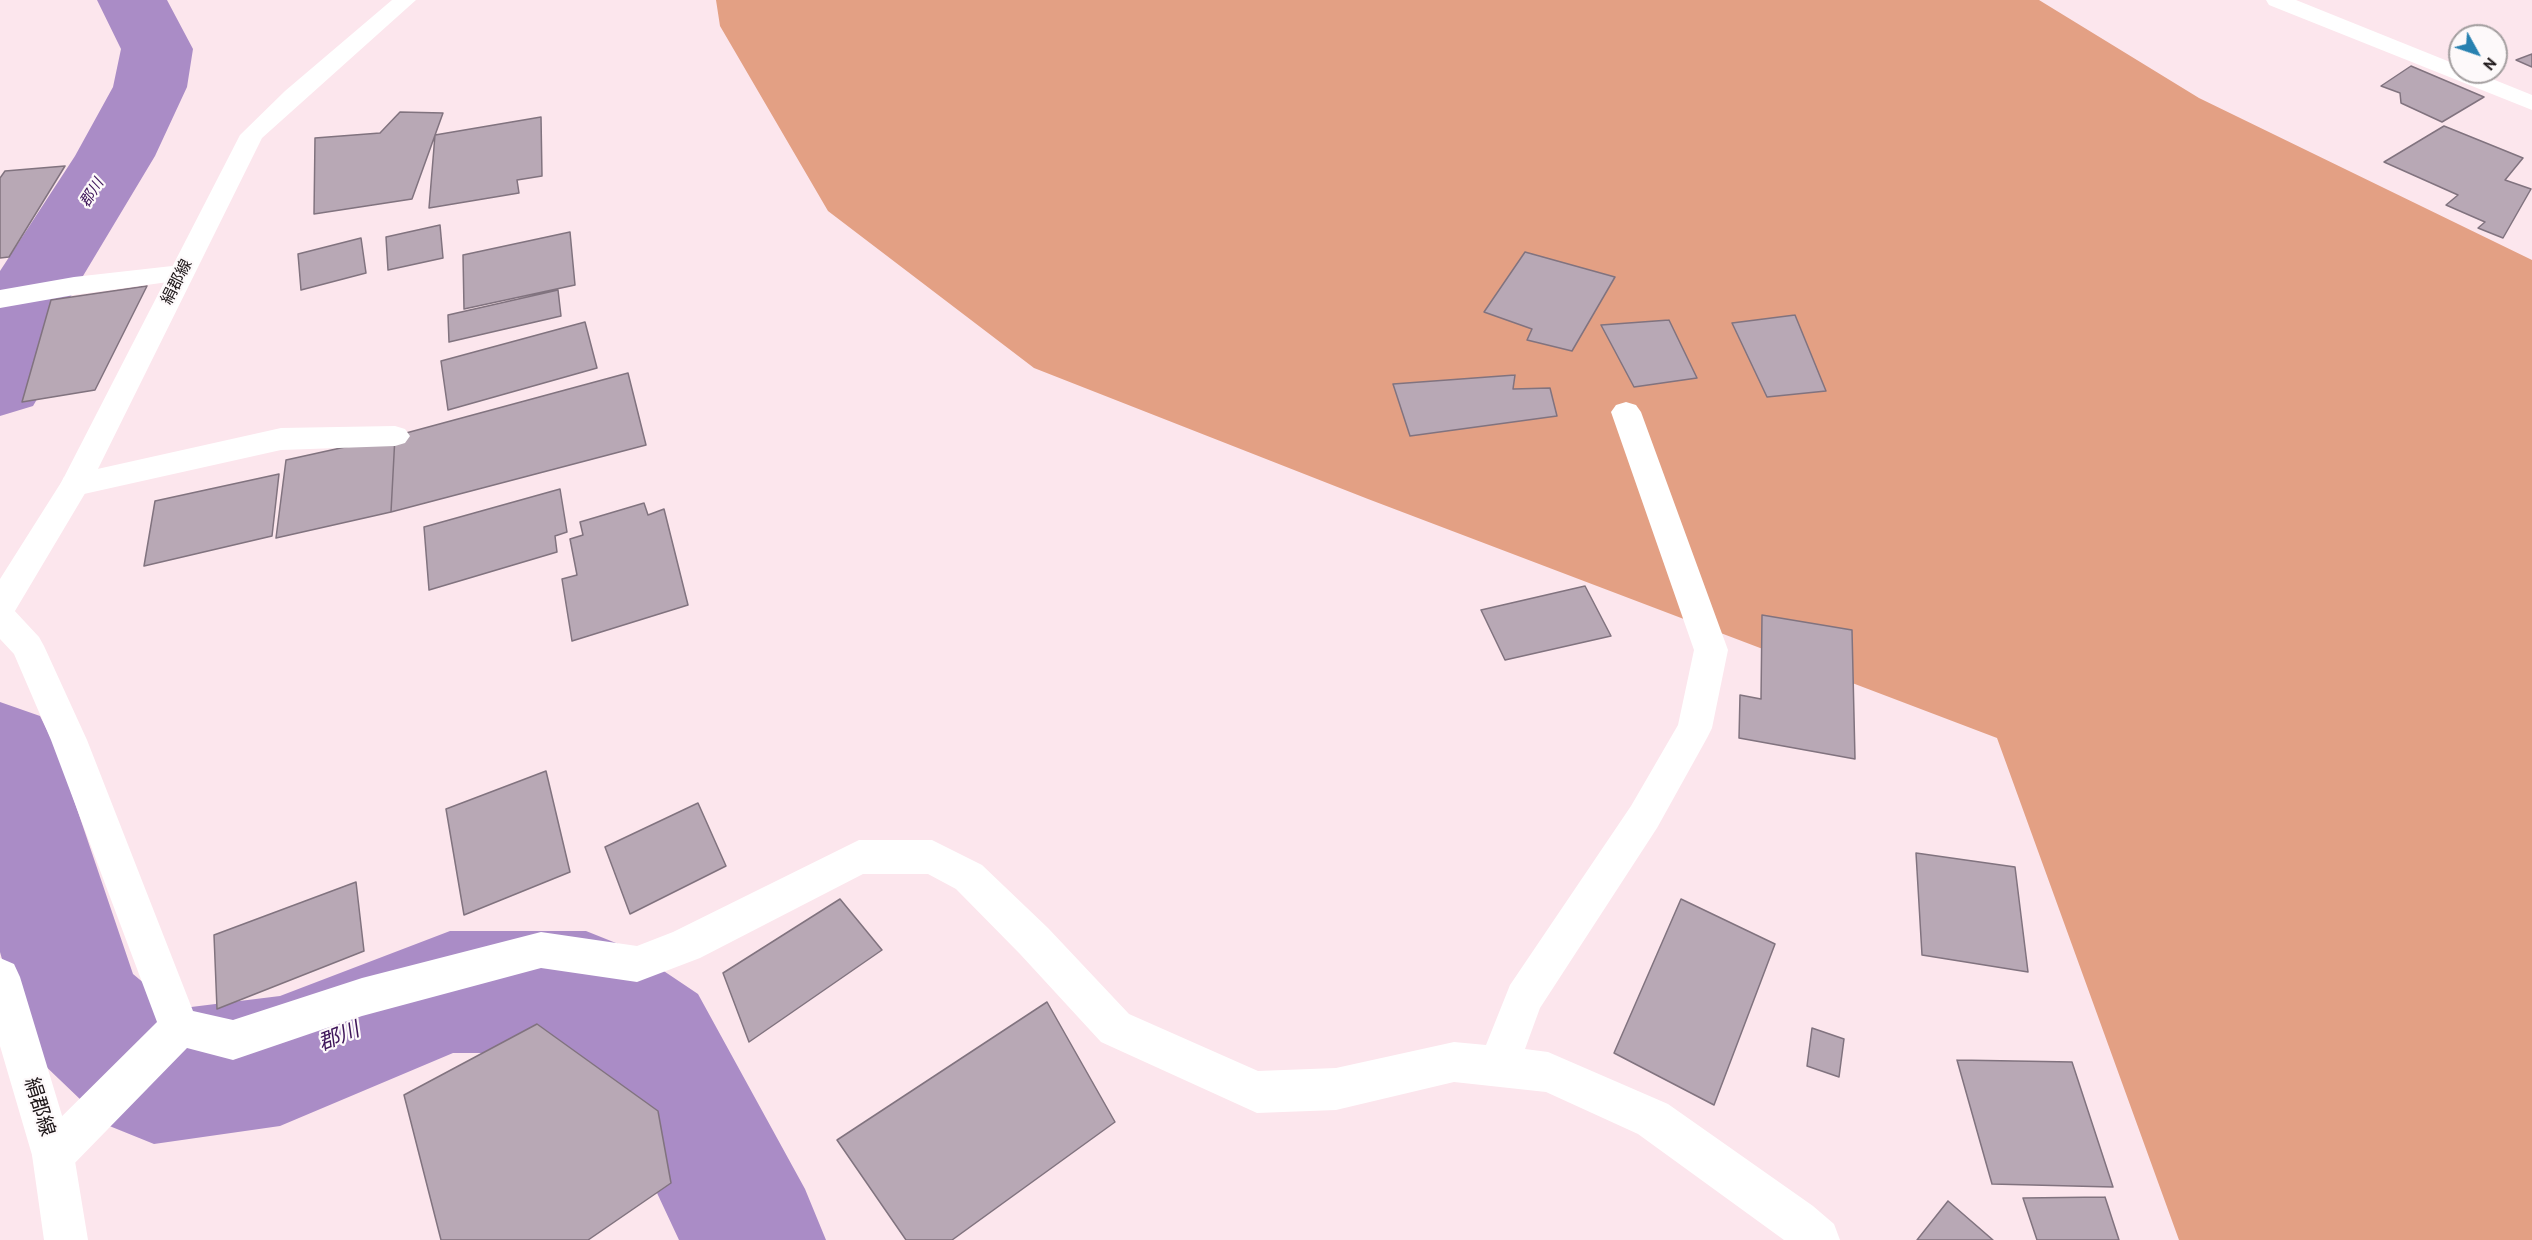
<!DOCTYPE html>
<meta charset="utf-8">
<style>
body{margin:0}
#map{position:relative;width:2532px;height:1240px;overflow:hidden;background:#fce6ed;font-family:"PT Sans",sans-serif}
canvas{display:block}
.north{position:absolute;left:2448px;top:24px;width:60px;height:60px;box-sizing:border-box;background:#fdf9fa;border:2px solid #a39e9f;border-radius:50%;rotate:130deg;font-size:16px;font-weight:700;line-height:24px;text-align:center;color:#1c1517}
.north::after{content:'';display:block;margin:auto;width:21px;height:27px;background:#2881b0;clip-path:polygon(50% 0,100% 100%,50% 72%,0 100%)}
</style>
<div id="map">
<canvas width="2532" height="1240"></canvas>
<div class="north">N</div>
</div>
<script>
const c = document.querySelector('canvas').getContext('2d');
c.lineJoin = 'round';
function paint(path, color) { c.fillStyle = color; c.fill(path, 'evenodd'); }
const shape = rows => new Path2D(rows.map(r => 'M' + r).join(''));
function strokePath(path, color, width, dash) { c.strokeStyle = color; c.lineWidth = width; c.lineCap = dash ? 'butt' : 'round'; c.setLineDash(dash || []); c.stroke(path); }
function drawText(font, color, halo, rows, align = 'center') {
  c.font = font + ' "PT Sans","Noto Sans JP",sans-serif'; c.lineWidth = 4.5; c.setLineDash([]); c.textBaseline = 'middle'; c.strokeStyle = halo; c.fillStyle = color; for (const [text, x, y, turn = 0] of rows) {
    c.save(); c.translate(x, y); c.rotate((+turn || 0) * Math.PI / 180); c.textAlign = isNaN(turn) ? turn : align; if (halo) c.strokeText(text, 0, 0); c.fillText(text, 0, 0); c.restore();
  }
}
paint(shape([
 [716,0,2039,0,2199,98,2532,260,2532,1240,2179,1240,1997,738,1368,499,1034,368,828,211,720,26]
]), '#e3a084');
paint(shape([
 [97,0,167,0,193,49,187,87,155,156,62,311,46,384,33,406,0,416,0,271,75,156,113,87,121,49,97,0],
 [0,702,40,716,57,750,133,974,175,1009,280,996,450,931,586,931,631,949,698,994,805,1189,826,1240,679,1240,606,1084,564,1053,453,1053,280,1126,154,1144,107,1125,36,1057,17,1013,0,952,0,702]
]), '#aa8cc6');
const building = shape([
 [2532,54,2532,67,2516,60,2532,54],
 [2411,66,2484,97,2442,122,2401,103,2400,93,2381,86,2411,66],
 [400,112,443,113,412,199,314,214,315,138,380,133,400,112],
 [541,117,542,176,517,180,519,193,429,208,435,135,541,117],
 [2444,126,2523,158,2505,180,2531,189,2503,238,2478,228,2485,222,2446,205,2458,195,2384,162,2444,126],
 [65,166,9,257,0,258,0,178,5,171,65,166],
 [440,225,443,258,388,270,386,237,440,225],
 [570,232,575,285,464,309,463,255,570,232],
 [361,238,366,273,301,290,298,254,361,238],
 [1525,252,1615,277,1572,351,1527,340,1532,329,1484,312,1525,252],
 [147,286,95,390,22,402,51,300,147,286],
 [558,290,561,316,449,342,448,315,558,290],
 [1795,315,1826,391,1767,397,1732,323,1795,315],
 [1669,320,1697,378,1634,387,1601,325,1669,320],
 [585,322,597,368,448,410,441,361,585,322],
 [628,373,646,445,391,512,395,436,628,373],
 [1515,375,1513,389,1550,388,1557,416,1410,436,1393,384,1515,375],
 [395,436,391,512,276,538,286,460,395,436],
 [279,474,272,536,144,566,155,501,279,474],
 [560,489,567,532,555,536,557,552,429,590,424,527,560,489],
 [644,503,648,515,664,509,688,605,572,641,562,579,577,575,570,539,583,535,580,522,644,503],
 [1585,586,1611,636,1505,660,1481,610,1585,586],
 [1762,615,1852,630,1855,759,1739,738,1740,695,1761,699,1762,615],
 [546,771,570,872,464,915,446,809,546,771],
 [698,803,726,866,630,914,605,847,698,803],
 [1916,853,2015,867,2028,972,1922,955,1916,853],
 [356,882,364,951,217,1009,214,935,356,882],
 [840,899,882,950,749,1042,723,973,840,899],
 [1681,899,1775,944,1714,1105,1614,1053,1681,899],
 [1047,1002,1115,1122,952,1240,906,1240,837,1140,1047,1002],
 [537,1024,658,1111,671,1183,588,1240,441,1240,404,1095,537,1024],
 [1812,1028,1844,1039,1839,1077,1807,1066,1812,1028],
 [1957,1060,2072,1062,2113,1187,1992,1184,1957,1060],
 [2105,1197,2119,1240,2037,1240,2023,1198,2105,1197],
 [1948,1201,1993,1240,1917,1240,1948,1201]
]);
paint(building, '#b8a8b5');
strokePath(building, '#81737f', 1.5);
paint(shape([
 [2266,0,2296,0,2460,66,2460,72,2475,72,2532,95,2532,110,2269,5,2266,0],
 [181,265,190,267,194,273,190,279,74,295,0,308,0,290,74,277,181,265],
 [1626,402,1636,405,1641,412,1728,650,1712,728,1707,738,1657,828,1540,1008,1525,1049,1548,1052,1668,1104,1813,1206,1834,1224,1840,1240,1784,1240,1638,1134,1546,1092,1454,1082,1336,1110,1257,1113,1101,1042,1020,954,956,889,928,874,863,874,700,958,637,982,541,968,362,1016,233,1060,187,1048,68,1170,53,1176,38,1170,32,1155,38,1140,157,1022,51,740,14,654,0,639,0,604,12,608,39,637,44,646,87,740,193,1011,233,1020,362,978,541,932,637,946,673,932,859,840,932,840,982,865,1048,928,1129,1014,1258,1071,1336,1068,1454,1042,1486,1045,1510,985,1631,806,1678,725,1694,650,1611,412,1616,405,1626,402],
 [395,426,405,429,410,436,405,443,395,446,281,450,75,496,64,493,60,485,64,477,75,474,281,428,395,426]
]), '#fff');
paint(shape([
 [392,0,416,0,262,138,90,485,12,616,0,620,0,579,62,481,240,135,285,91,392,0],
 [0,958,14,964,20,977,74,1155,88,1240,44,1240,32,1155,0,1046,0,958]
]), '#fff');
drawText('italic 15px', '#3d1459', '#fdf9fa', [
 ["郡川",92,193,-58]
]);
drawText('16px', '#1c1517', '#fdf9fa', [
 ["絹郡線",177,282,-63]
]);
drawText('20px', '#1c1517', '#fdf9fa', [
 ["絹郡線",39,1107,73]
]);
drawText('italic 21px', '#3d1459', '#fdf9fa', [
 ["郡川",339,1037,-22]
]);
</script>
